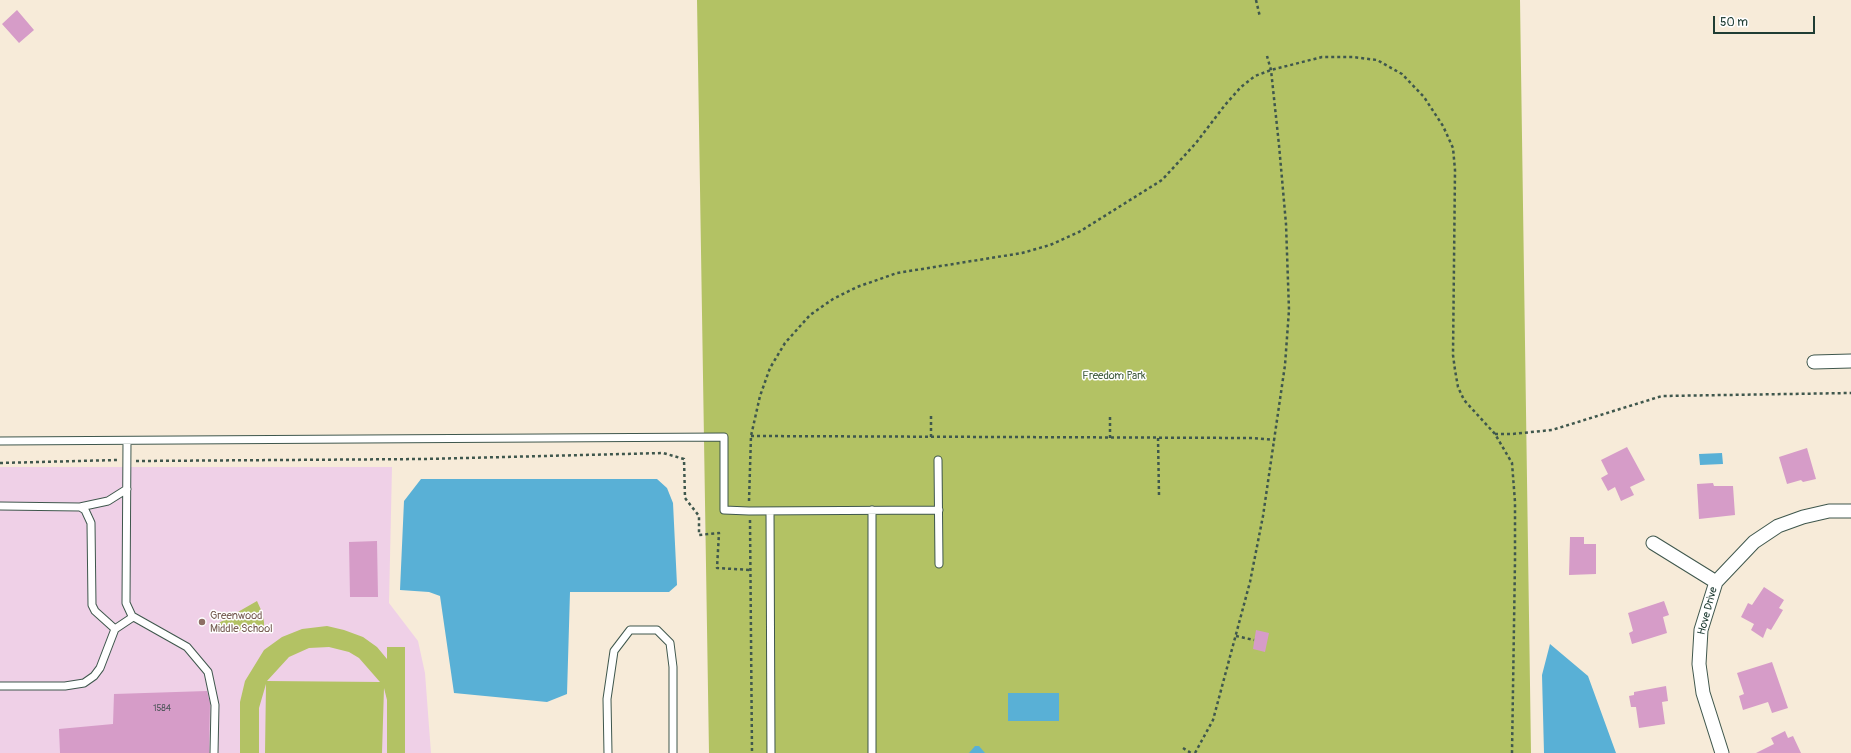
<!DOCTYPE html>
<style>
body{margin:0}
#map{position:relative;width:1851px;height:753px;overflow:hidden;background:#f7ebd9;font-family:Pangolin,sans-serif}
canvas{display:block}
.scale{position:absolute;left:1713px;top:16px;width:102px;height:18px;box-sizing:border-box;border:2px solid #1f3d34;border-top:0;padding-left:5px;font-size:12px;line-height:14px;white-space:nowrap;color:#1f3d34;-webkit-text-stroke:3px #fff;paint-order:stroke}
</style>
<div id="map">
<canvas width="1851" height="753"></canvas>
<div class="scale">50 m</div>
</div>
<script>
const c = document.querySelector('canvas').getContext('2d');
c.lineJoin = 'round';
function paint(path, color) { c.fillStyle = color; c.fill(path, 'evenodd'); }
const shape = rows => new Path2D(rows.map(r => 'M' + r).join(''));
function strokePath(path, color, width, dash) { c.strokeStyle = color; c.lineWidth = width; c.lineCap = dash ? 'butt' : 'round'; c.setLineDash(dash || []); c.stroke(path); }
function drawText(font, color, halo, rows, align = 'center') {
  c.font = font + ' Pangolin,sans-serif'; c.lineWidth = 3; c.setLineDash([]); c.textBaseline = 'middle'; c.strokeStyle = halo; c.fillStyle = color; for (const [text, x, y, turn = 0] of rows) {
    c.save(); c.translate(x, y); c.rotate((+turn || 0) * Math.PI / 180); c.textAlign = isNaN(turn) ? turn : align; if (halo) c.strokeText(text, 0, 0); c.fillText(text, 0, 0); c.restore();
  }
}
paint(shape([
 [0,467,392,467,389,603,418,641,425,673,431,753,0,753]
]), '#efd0e7');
paint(shape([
 [697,0,1520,0,1531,753,709,753],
 [257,601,262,612,264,622,264,633,210,628],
 [327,626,344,630,363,637,377,647,387,659,387,647,405,647,405,753,387,753,387,700,384,688,382,753,265,753,266,684,259,708,259,753,240,753,240,702,245,681,264,650,282,637,302,629],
 [329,647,349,652,359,658,380,682,267,681,289,657,309,648]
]), '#b3c264');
paint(shape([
 [1722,453,1723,464,1700,465,1699,454],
 [421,479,657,479,667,488,673,503,677,585,669,592,570,592,567,694,547,702,454,693,440,596,429,592,400,590,404,501],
 [1550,644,1588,676,1616,753,1544,753,1542,675],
 [1008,693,1059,693,1059,721,1008,721],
 [975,746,979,746,985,753,969,753]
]), '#59b0d6');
paint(shape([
 [17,10,34,30,19,43,2,24],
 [1627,447,1645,480,1630,487,1634,495,1621,501,1615,487,1608,491,1601,478,1608,474,1601,460],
 [1807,448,1816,479,1803,482,1801,480,1787,484,1779,457],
 [1713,483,1714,486,1733,486,1735,515,1699,519,1697,484],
 [1570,537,1584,537,1584,544,1596,544,1596,574,1569,575],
 [377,541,378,597,350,597,349,542],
 [1764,587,1784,600,1779,608,1783,610,1771,630,1767,628,1763,638,1751,630,1754,624,1741,617,1748,603,1752,605],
 [1664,601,1669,615,1663,617,1667,633,1632,644,1629,633,1633,631,1628,613],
 [1256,630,1269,633,1265,652,1253,649],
 [1772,662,1788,708,1772,713,1768,702,1743,710,1739,696,1744,694,1737,673],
 [1666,686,1668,701,1662,702,1665,724,1639,728,1636,707,1631,707,1629,696,1634,695,1634,692],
 [207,691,210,703,209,753,60,753,59,729,113,724,114,694],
 [1785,731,1788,738,1793,736,1801,753,1756,753,1774,744,1771,738]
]), '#d69cc8');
const service = shape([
 [0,441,724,437,724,510,749,511,939,510],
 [127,441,126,603,132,616,187,647,208,672,215,705,214,753],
 [938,460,939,564],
 [0,506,80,507,85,510,91,523,92,605,95,611,115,629],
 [80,507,108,501,127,489],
 [872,510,872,753],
 [770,511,771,753],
 [0,686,65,686,84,683,94,676,100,668,115,629,133,617],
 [608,753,607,699,614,651,630,630,657,630,670,643,673,667,673,753]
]);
const minor = shape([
 [1814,362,1851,361],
 [1653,543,1716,582],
 [1722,753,1703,693,1699,664,1701,630,1716,582,1754,542,1778,526,1803,517,1829,511,1851,511]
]);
strokePath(service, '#3f574d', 9);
strokePath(minor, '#3f574d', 15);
strokePath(shape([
 [1256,0,1260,17],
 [1495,434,1512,434,1552,430,1662,396,1851,393],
 [751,436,1253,438,1275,440],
 [931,437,931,415],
 [1110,438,1110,417],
 [1158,438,1159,495],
 [136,461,425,459,663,453,684,459,685,498,699,516,699,535,719,533,717,568,751,570],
 [0,463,117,460],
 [749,501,751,436,760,396,770,368,785,343,810,315,833,299,857,287,897,273,1022,253,1050,245,1079,232,1162,180,1196,143,1225,105,1241,87,1255,76,1271,70,1322,57,1353,57,1377,60,1402,74,1424,97,1443,126,1453,148,1455,170,1453,355,1455,370,1458,387,1464,400,1495,434,1512,463,1515,502,1515,560,1512,753],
 [750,520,752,753],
 [1236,636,1254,640],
 [1183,748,1191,753],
 [1195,753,1213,720,1250,582,1263,516,1285,365,1289,310,1286,224,1279,145,1271,70,1267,56]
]), '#3f574d', 2.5, [3, 3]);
strokePath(service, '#fff', 7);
strokePath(minor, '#fff', 13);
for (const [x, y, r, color] of [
 [202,622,4,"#8d6e63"]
]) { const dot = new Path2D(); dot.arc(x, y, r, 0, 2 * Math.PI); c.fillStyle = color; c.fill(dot); strokePath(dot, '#fff', 1.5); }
drawText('9px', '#4d5559', null, [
 ["1584",162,709]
]);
drawText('11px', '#445e40', '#fff', [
 ["Freedom Park",1114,376]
]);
drawText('11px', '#1f3d34', '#fff', [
 ["Hove Drive",1708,611,-75]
]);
drawText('11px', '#785e54', '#fff', [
 ["Greenwood",210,616],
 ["Middle School",210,629]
], 'left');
</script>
